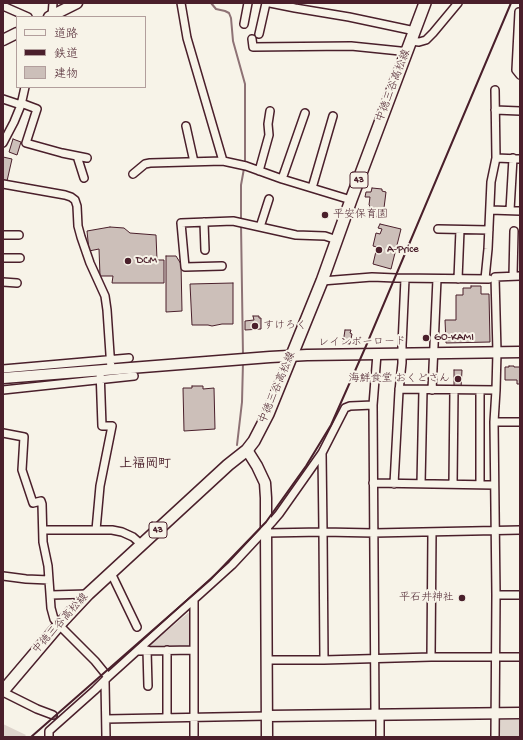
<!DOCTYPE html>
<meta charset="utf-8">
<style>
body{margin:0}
#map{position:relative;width:523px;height:740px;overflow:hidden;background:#f7f3e8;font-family:"Gochi Hand","Klee One",sans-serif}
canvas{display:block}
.frame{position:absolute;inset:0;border:4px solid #4a1f2b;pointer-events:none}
.legend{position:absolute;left:16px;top:16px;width:130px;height:72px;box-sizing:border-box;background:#f7f3e8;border:1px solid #b29e9c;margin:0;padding:5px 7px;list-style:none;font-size:12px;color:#4a1f2b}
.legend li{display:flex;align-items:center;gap:8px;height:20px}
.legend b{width:20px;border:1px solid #b29e9c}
</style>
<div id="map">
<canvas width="523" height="740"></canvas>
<div class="frame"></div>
<ul class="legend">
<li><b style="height:5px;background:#f7f3e8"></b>道路</li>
<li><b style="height:5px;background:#4a1f2b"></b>鉄道</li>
<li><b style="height:11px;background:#ccbfb9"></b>建物</li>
</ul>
</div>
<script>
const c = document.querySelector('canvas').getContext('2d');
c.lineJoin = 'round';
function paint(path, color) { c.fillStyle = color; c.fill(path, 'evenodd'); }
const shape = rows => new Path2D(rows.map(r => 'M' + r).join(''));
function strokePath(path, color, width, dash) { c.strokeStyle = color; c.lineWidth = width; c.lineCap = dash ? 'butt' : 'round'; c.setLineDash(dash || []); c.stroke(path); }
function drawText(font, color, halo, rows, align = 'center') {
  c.font = font + ' "Gochi Hand","Klee One",sans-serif'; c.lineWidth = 4; c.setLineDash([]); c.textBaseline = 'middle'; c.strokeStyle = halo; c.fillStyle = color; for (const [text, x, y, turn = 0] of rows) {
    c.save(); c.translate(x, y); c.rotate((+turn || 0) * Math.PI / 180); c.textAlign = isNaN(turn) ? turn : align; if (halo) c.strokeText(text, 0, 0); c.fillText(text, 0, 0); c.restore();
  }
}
paint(shape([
 [188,613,190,613,191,647,149,648,149,646],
 [498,720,520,720,520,737,498,737],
 [3,723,3,724,26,735,24,737,3,737]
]), '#ded4cc');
strokePath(shape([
 [211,3,216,9,225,11,229,13,231,18,233,41,245,84,245,163,241,185,241,220],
 [241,224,243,356],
 [237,445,242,402,243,362]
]), '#8e7275', 2);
const building = shape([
 [13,139,21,142,17,155,9,152,13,139],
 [3,157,12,159,7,181,3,181,3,157],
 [372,188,382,189,382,191,386,192,383,216,378,216,378,217,370,216,371,215,369,215,370,206,369,205,370,197,365,197,366,192,371,192,372,188],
 [380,224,401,229,391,269,373,264,377,247,373,246,376,233,380,234,382,229,378,228,380,224],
 [110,227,124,228,130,233,156,235,157,260,164,260,164,283,112,283,113,276,100,276,99,249,89,251,87,231,110,227],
 [166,256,176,256,181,264,182,311,166,312,166,256],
 [233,283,233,324,222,324,212,326,208,325,192,325,190,284,233,283],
 [471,286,481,286,481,294,489,294,490,342,446,343,445,320,456,320,456,295,463,295,463,288,471,288,471,286],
 [253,316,259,316,259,318,261,318,261,329,245,330,245,321,254,320,253,316],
 [345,330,351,330,350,333,352,334,350,344,343,343,345,330],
 [509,366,514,366,514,367,520,367,520,384,517,384,517,380,505,380,505,367,509,367,509,366],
 [454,370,462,370,461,388,454,388,454,370],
 [192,386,203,386,203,389,214,388,215,429,184,431,183,388,192,388,192,386]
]);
paint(building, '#ccbfb9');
strokePath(building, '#4a1f2b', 1);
const street = shape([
 [181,3,187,38,223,161],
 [270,3,295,8,349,17,415,31],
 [3,6,28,17],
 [519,12,516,70,520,75],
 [52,16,53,3],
 [244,24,248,3],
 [259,34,266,3],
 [252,39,253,47,351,46,400,51,407,53],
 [411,41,419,42,426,40,433,33,458,3],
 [3,99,21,105],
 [21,103,37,109,26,143,62,153,87,158],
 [495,110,520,111],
 [186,126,194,162],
 [3,143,14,122,21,105,25,87],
 [77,156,84,178],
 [496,158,520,159],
 [259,171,269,135,268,124,270,111],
 [133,174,145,164,150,163,223,161,246,166,282,179,351,200],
 [282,179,305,113],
 [3,184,65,195,71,197,75,200,77,206,78,226,81,237,90,263,105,296,107,310,111,369],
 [312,188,333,116],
 [490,210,520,211],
 [510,210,513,158],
 [204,222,205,250],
 [260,227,269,199],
 [438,229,489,230],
 [3,235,19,235],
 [3,258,20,258],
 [222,266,185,267,181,223,233,221,296,235,325,236,337,240],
 [513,276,514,231],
 [458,279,460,230],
 [485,279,488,249,491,182,496,158,495,90],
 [322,281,372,277,396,278,489,279],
 [3,282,17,283],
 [3,369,129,358],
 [399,389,496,390],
 [3,390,134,376],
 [432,390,437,279],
 [494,422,520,422],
 [3,433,24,437,22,470,33,503,41,501,42,504,43,542,48,566,51,608,54,619,59,625,95,661,108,677],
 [322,453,323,532,324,660],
 [373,483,494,485],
 [394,484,399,391,402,363,402,345,405,279],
 [421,484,423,390],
 [453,484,454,390],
 [480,484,480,390],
 [43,530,112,530,122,532,133,537,142,545],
 [96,530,100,486,112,426,102,426,100,370],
 [266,533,323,532,374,533,520,530],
 [111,573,137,627],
 [3,576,26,579,49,580],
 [51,595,88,594],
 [496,595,520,595],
 [194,600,194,737],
 [147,650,148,686],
 [138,651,194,650],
 [431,657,432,532],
 [267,660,324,660,431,657,520,657],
 [105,681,106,737],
 [3,692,37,709,53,715],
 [375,714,373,405,377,354],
 [167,718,167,650],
 [106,719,268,716],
 [49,737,49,731,95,690,108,677,232,565,273,521,279,514,322,453,345,408,350,406,373,405],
 [380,737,380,714],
 [495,737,496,595,494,422,496,390,497,352,495,277,520,276]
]);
const secondary = shape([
 [49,17,77,3],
 [3,40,17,33],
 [3,378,270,357,307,355,520,352],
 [247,450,257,466,265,483,266,498,266,529,267,737],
 [268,716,520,713]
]);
const primary = shape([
 [3,691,59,625,88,594,228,465,247,450,254,441,268,414,322,281,351,200,425,3]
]);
strokePath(street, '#4a1f2b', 10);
strokePath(secondary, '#4a1f2b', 13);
strokePath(primary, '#4a1f2b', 14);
strokePath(street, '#f7f3e8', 7);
strokePath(secondary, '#f7f3e8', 10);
strokePath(primary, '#f7f3e8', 11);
strokePath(shape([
 [31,737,210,580,266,522,306,466,331,425,366,346,511,3]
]), '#4a1f2b', 2);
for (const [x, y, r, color] of [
 [325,215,4,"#4a1f2b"],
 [379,250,4,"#4a1f2b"],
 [128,261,4,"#4a1f2b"],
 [255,326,4,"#4a1f2b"],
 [426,338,4,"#4a1f2b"],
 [458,379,4,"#4a1f2b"],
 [462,598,4,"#4a1f2b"]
]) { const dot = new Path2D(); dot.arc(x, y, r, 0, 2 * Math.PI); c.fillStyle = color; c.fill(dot); strokePath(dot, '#f7f3e8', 1.5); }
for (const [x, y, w] of [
 [359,180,18],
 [158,530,18]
]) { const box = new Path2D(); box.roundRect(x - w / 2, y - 8, w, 16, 3); c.fillStyle = '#f7f3e8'; c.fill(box); strokePath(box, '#4a1f2b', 1); }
drawText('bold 10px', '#4a1f2b', null, [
 ["43",359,180],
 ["43",158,530]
]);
drawText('11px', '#4a1f2b', '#f7f3e8', [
 ["中徳三谷高松線",394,86,-69],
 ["レインボーロード",362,343,-1],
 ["中徳三谷高松線",278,388,-67],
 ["中徳三谷高松線",61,624,-48]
]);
drawText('11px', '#4a1f2b', '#f7f3e8', [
 ["平安保育園",333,215],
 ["A-Price",387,250],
 ["DCM",136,261],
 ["すけろく",263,326],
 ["GO-KAMI",434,338],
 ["海鮮食堂 おくどさん",450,379,"right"],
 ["平石井神社",454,598,"right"]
], 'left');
drawText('bold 13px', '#4a1f2b', '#f7f3e8', [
 ["上福岡町",145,465]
]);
</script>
